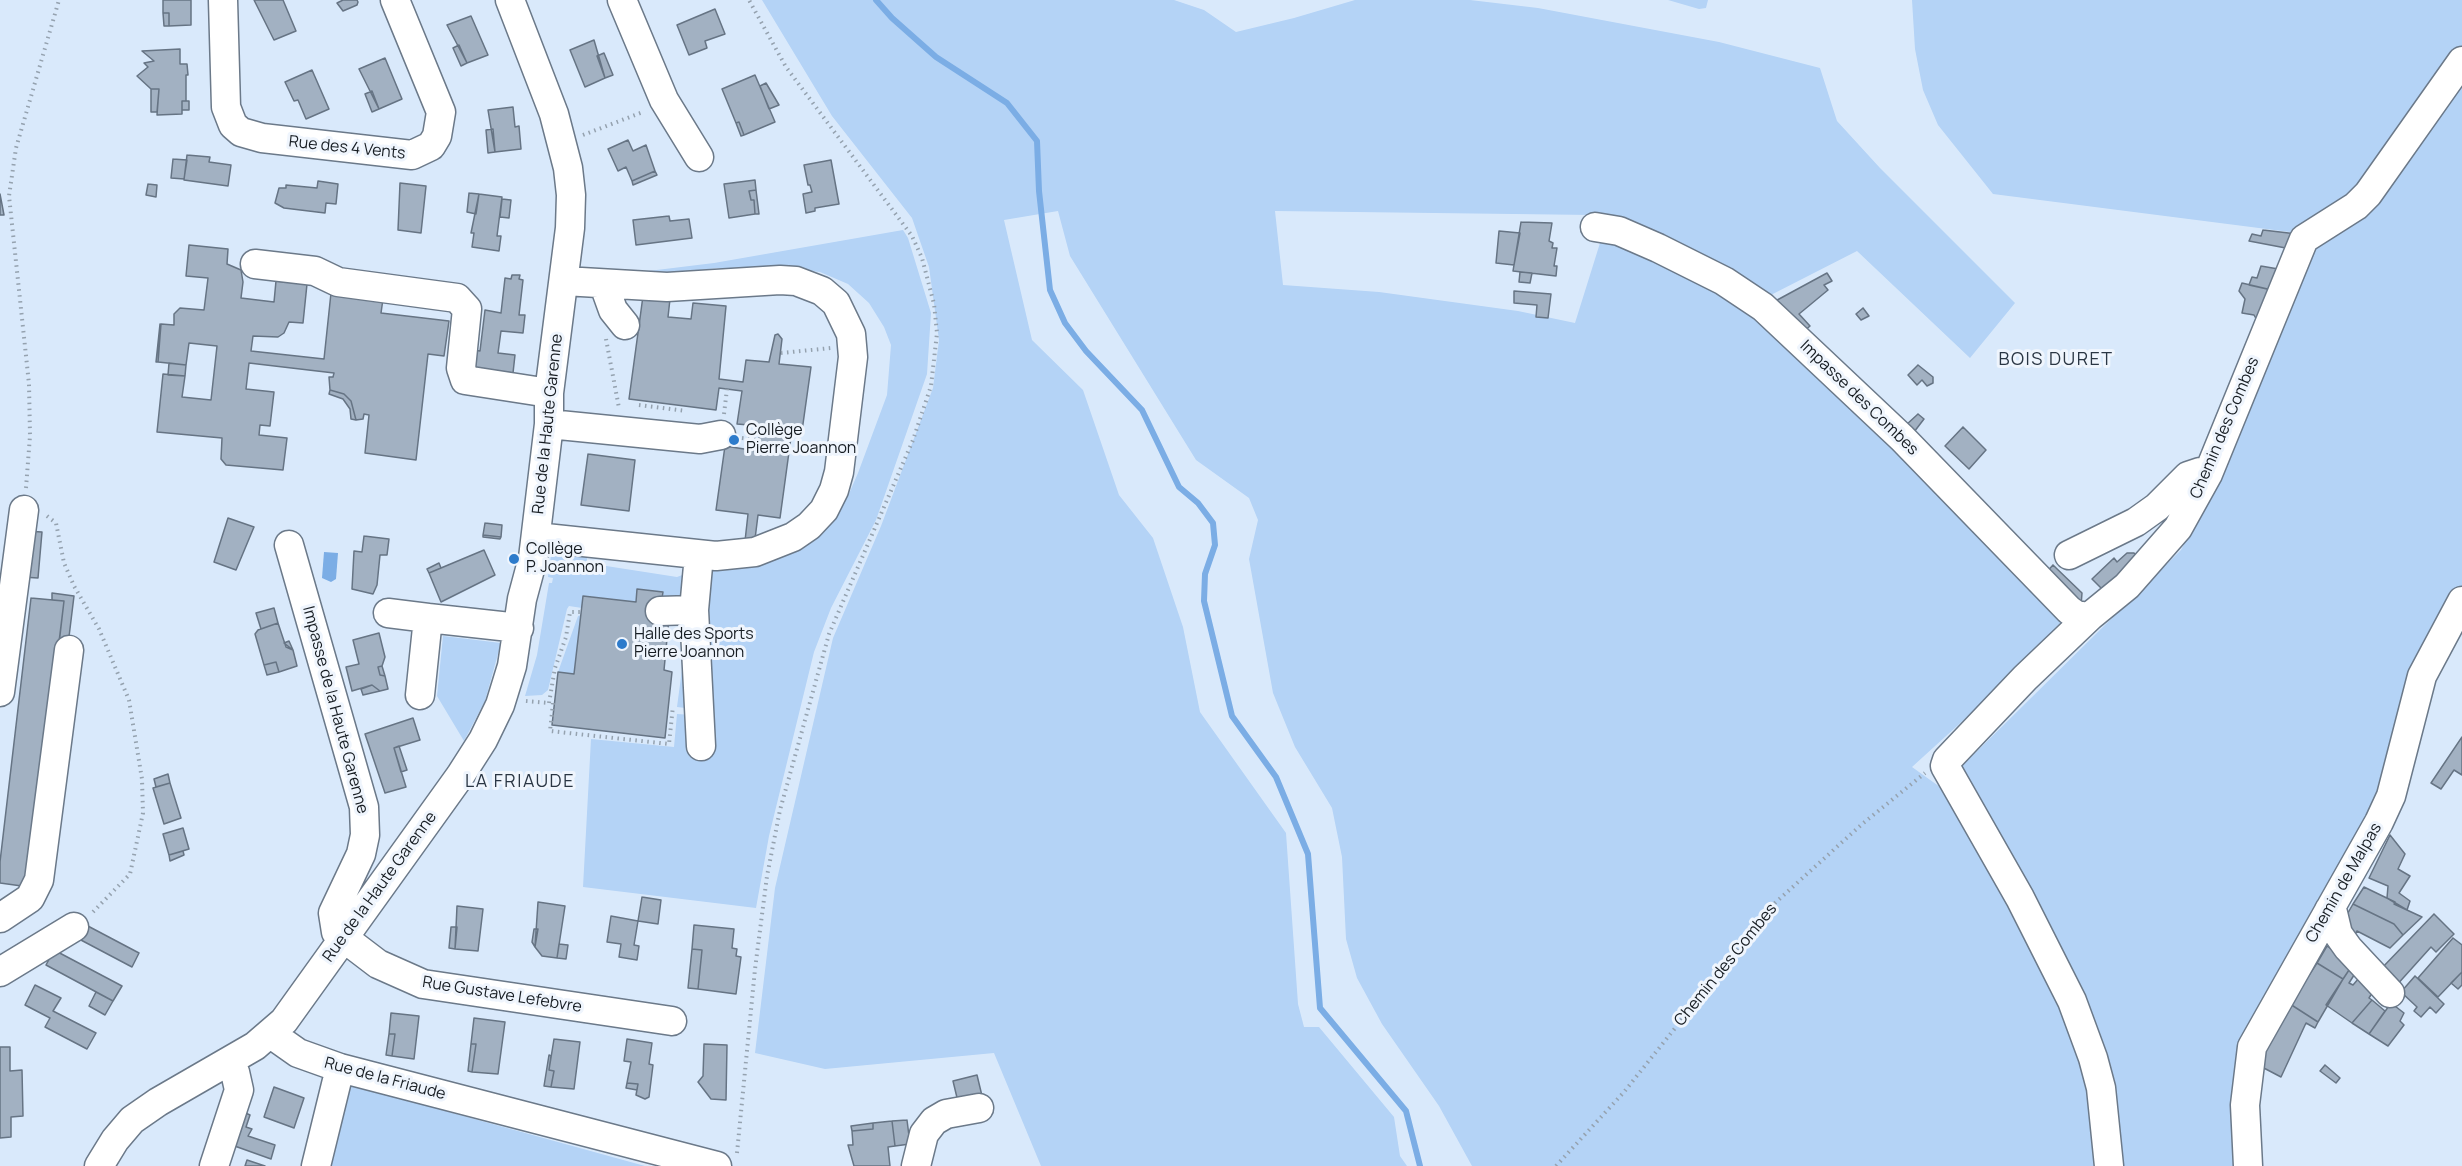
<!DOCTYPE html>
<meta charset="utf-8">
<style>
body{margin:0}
canvas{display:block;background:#d9e9fb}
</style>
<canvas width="2462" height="1166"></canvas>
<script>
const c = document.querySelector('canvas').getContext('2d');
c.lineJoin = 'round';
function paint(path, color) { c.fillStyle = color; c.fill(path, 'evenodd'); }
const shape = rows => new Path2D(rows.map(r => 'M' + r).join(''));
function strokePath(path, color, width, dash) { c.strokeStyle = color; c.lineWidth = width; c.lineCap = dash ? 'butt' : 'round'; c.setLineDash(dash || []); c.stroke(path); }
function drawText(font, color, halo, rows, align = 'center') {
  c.font = font + ' Manrope,sans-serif'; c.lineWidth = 6; c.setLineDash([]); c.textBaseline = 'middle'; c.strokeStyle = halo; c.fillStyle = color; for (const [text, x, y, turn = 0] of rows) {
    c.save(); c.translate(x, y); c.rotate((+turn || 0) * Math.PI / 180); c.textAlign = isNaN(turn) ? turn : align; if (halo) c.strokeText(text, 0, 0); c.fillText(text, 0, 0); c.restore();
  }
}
paint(shape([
 [762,0,1174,0,1204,10,1236,32,1294,18,1355,0,1470,0,1538,8,1719,42,1820,68,1837,121,1880,168,2015,303,1970,358,1857,251,1763,299,1593,215,1275,211,1283,285,1379,292,1518,311,1575,323,1600,243,1615,236,1761,311,2068,625,1912,767,1947,792,1992,863,2085,1062,2103,1166,1472,1166,1439,1106,1382,1024,1357,978,1346,939,1342,857,1332,808,1295,747,1273,693,1249,559,1258,520,1249,498,1196,460,1070,256,1058,211,1004,220,1032,340,1083,390,1119,495,1153,538,1183,627,1200,712,1286,833,1298,1004,1304,1027,1319,1027,1394,1117,1400,1156,1407,1166,1041,1166,994,1053,825,1069,755,1053,775,888,833,638,881,526,933,388,939,340,929,267,912,218,832,116],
 [1668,0,1708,0,1706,8,1699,9],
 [1912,0,2462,0,2462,50,2349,203,2298,233,1993,194,1938,125,1923,90,1915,49],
 [2462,79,2462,586,2416,658,2376,811,2247,1040,2241,1166,2122,1166,2115,1081,2078,979,1957,771,2181,550,2238,440,2306,255],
 [903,230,908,238,931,313,927,374,876,520,831,608,814,652,769,836,756,908,583,887,591,739,674,747,677,714,693,715,704,565,831,518,848,496,858,473,887,395,891,345,884,327,869,303,848,284,820,272,792,269,741,272,717,268,632,278,632,273,714,263],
 [552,548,587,552,587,563,677,577,685,574,690,592,661,605,662,592,638,589,636,602,584,596,582,608,569,606,567,609,548,690,542,695,525,696,537,655,549,583,552,583,553,578,548,577],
 [581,615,574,674,558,672,578,616],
 [688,624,694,709,677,707],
 [443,636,501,643,485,701,464,741,437,696],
 [351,1085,645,1166,330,1166]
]), '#b4d3f6');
paint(shape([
 [324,552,338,553,336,579,331,582,322,578]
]), '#7bade5');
strokePath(shape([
 [876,0,892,18,936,57,1007,103,1037,141,1039,191,1050,290,1065,323,1086,351,1142,410,1179,487,1198,503,1213,523,1215,545,1205,574,1204,601,1232,716,1276,777,1308,854,1320,1008,1406,1111,1420,1166]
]), '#7bade5', 6);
const building = shape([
 [163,0,191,0,191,25,169,26,169,13,163,13,163,0],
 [254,0,283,0,296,31,274,40,254,0],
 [343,0,357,0,358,2,357,5,343,11,337,3,343,0],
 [715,9,725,34,705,41,707,48,689,55,677,25,715,9],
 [163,13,169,13,169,26,164,26,163,13],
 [471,16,488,55,467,63,447,25,471,16],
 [594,40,605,78,585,87,570,50,594,40],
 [459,45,467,63,461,66,453,48,459,45],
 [180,49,180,64,187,64,188,75,186,75,186,101,182,101,182,114,157,115,159,89,151,89,137,76,148,67,144,63,154,61,142,51,180,49],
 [604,53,613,75,605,78,597,56,604,53],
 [385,58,402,99,379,109,359,69,385,58],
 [312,70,329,109,306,119,298,100,294,101,285,82,312,70],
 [755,75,775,122,744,135,739,122,736,123,722,89,755,75],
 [766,83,779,105,769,109,760,86,766,83],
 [151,89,159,89,157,112,151,112,151,89],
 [372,91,379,109,372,112,365,94,372,91],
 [182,101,189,101,189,110,182,110,182,101],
 [513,107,515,127,519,126,521,149,495,152,488,110,513,107],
 [739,122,744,135,741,136,736,123,739,122],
 [493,129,495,152,488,153,486,130,493,129],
 [628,140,633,151,646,145,655,171,632,181,626,167,618,171,608,149,628,140],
 [187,155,210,157,209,162,231,165,228,186,184,180,187,155],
 [173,159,187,160,184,179,171,178,173,159],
 [831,160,839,204,815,208,815,211,806,213,803,194,812,192,810,185,808,185,804,165,831,160],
 [655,171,657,175,633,185,632,181,655,171],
 [755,180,756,190,749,191,751,200,754,200,755,214,729,218,724,184,755,180],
 [318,181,338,184,336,204,326,203,325,213,284,208,275,203,279,188,286,188,286,185,317,188,318,181],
 [400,183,426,186,421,233,398,230,400,183],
 [148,184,157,185,156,197,146,195,148,184],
 [756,190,759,214,755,214,754,200,751,200,749,191,756,190],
 [469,193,479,194,476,214,467,212,469,193],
 [0,194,4,215,0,215,0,194],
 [479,194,502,197,497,236,501,236,499,251,472,247,474,233,471,233,479,194],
 [502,199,511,200,509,218,500,217,502,199],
 [669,216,670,221,689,219,692,238,636,245,633,220,669,216],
 [1521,222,1552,223,1549,241,1553,243,1552,248,1557,248,1554,266,1557,266,1556,276,1513,271,1521,222],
 [2263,230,2297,234,2291,249,2249,241,2252,234,2261,236,2263,230],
 [1499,231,1520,233,1514,265,1496,263,1499,231],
 [189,245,228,249,227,264,241,270,243,282,241,298,274,302,276,281,307,284,303,323,289,322,284,333,278,337,253,336,251,351,324,359,331,293,383,299,381,313,449,321,444,356,428,354,416,460,365,453,369,415,364,414,363,419,356,420,351,401,344,394,330,390,329,377,333,377,334,373,249,363,246,389,274,392,270,426,260,425,259,435,287,438,283,470,226,465,221,459,222,438,157,432,163,374,185,376,182,397,211,400,217,346,189,343,186,365,158,362,161,324,174,325,174,314,180,308,204,310,208,278,186,276,189,245],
 [2261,266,2284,270,2276,291,2249,285,2252,277,2257,278,2261,266],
 [1520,272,1532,273,1530,283,1519,282,1520,272],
 [1827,273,1832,281,1824,285,1828,290,1799,314,1810,326,1800,335,1768,305,1827,273],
 [512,275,520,275,519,279,523,280,519,315,525,315,523,333,501,331,498,353,515,355,513,373,472,368,474,350,480,351,485,310,501,313,505,278,511,279,512,275],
 [2242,283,2276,291,2258,322,2254,315,2242,313,2245,299,2239,291,2242,283],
 [1514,291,1551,294,1548,318,1536,317,1537,305,1514,303,1514,291],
 [643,296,670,299,668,317,691,319,693,303,726,306,719,379,743,382,746,360,769,362,775,335,778,334,782,339,779,364,811,367,802,431,792,430,780,518,758,515,755,539,745,541,748,514,716,510,725,446,757,451,761,426,737,424,742,391,719,388,716,410,629,399,643,296],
 [1863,308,1869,316,1861,320,1856,314,1863,308],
 [160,324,158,362,156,362,160,324],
 [169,363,186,365,185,376,168,375,169,363],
 [1918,365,1933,377,1933,383,1927,386,1922,380,1917,385,1908,375,1918,365],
 [330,390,344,394,351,401,356,420,351,419,350,409,343,399,329,394,330,390],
 [1918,414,1924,419,1914,432,1906,425,1918,414],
 [1963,427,1986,450,1969,469,1945,446,1963,427],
 [588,454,635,460,629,511,581,505,588,454],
 [228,518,254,527,236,570,214,562,228,518],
 [485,523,502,525,501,537,483,535,485,523],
 [25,531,42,532,38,578,22,577,25,531],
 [483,535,501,537,500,539,483,537,483,535],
 [364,536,389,539,387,555,380,555,377,585,373,594,352,589,354,551,362,552,364,536],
 [484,550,495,575,441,602,429,573,484,550],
 [2127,553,2134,553,2142,562,2108,595,2092,579,2114,558,2117,562,2127,553],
 [439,563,441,568,429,573,427,569,439,563],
 [2053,565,2082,593,2081,606,2043,576,2053,565],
 [637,589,663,592,659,617,669,618,664,670,672,672,665,738,552,725,558,672,574,674,583,596,636,602,637,589],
 [52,593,74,596,68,645,59,644,64,601,52,600,52,593],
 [31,598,64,601,29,887,0,883,0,862,31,598],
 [274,608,278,623,261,629,256,613,274,608],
 [278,623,286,647,293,650,297,666,279,672,276,662,264,665,255,634,258,630,278,623],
 [379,633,385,657,382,666,378,667,380,675,385,676,388,689,380,691,372,685,352,691,346,667,359,664,353,640,379,633],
 [289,641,293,650,284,643,289,641],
 [276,662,279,672,267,675,264,665,276,662],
 [382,666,385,676,380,675,378,667,382,666],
 [372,685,380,691,363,695,361,689,372,685],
 [413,718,420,740,394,748,406,787,385,793,365,734,413,718],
 [2462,737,2462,775,2454,770,2441,789,2431,783,2462,737],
 [399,746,407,770,401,772,394,748,399,746],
 [168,774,170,783,156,787,154,779,168,774],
 [170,783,181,818,164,824,153,788,170,783],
 [183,828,189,849,169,855,163,834,183,828],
 [2390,835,2405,854,2398,869,2410,876,2399,893,2410,901,2407,910,2387,898,2388,886,2369,878,2390,835],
 [183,851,184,855,170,861,169,855,183,851],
 [2364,887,2395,902,2394,904,2422,917,2403,935,2394,924,2353,904,2364,887],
 [642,897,661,900,658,924,638,921,642,897],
 [538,902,565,906,557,958,542,956,535,947,538,902],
 [2353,904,2394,924,2403,935,2390,948,2357,931,2354,936,2341,925,2353,904],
 [457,906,483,909,478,951,455,949,457,906],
 [2434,914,2454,934,2436,952,2431,947,2395,987,2379,971,2434,914],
 [611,916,638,921,634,945,639,946,637,960,619,957,621,944,607,942,611,916],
 [86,925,139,953,132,967,79,939,86,925],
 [694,925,734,929,732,948,737,949,736,956,741,957,736,994,698,989,702,950,692,949,694,925],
 [451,927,457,927,455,949,449,948,451,927],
 [534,929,538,929,535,947,532,942,534,929],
 [2453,938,2462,945,2462,972,2438,997,2418,978,2453,938],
 [559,944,568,945,566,959,557,958,559,944],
 [2327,946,2353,964,2343,979,2317,963,2327,946],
 [692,949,702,950,698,989,688,988,692,949],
 [54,950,122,986,113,1001,46,965,54,950],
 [2317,963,2343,979,2318,1022,2290,1004,2317,963],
 [2351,967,2356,972,2349,983,2353,985,2359,978,2374,990,2369,998,2372,1000,2352,1023,2326,1005,2351,967],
 [2462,972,2462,985,2458,989,2451,983,2462,972],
 [2415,976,2444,1004,2436,1013,2430,1007,2421,1017,2414,1011,2417,1007,2401,992,2415,976],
 [35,985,61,998,53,1011,96,1033,87,1049,45,1027,50,1018,25,1005,35,985],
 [96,992,113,1001,105,1015,89,1006,96,992],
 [2372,1000,2385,1011,2369,1034,2352,1023,2372,1000],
 [2391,1003,2404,1013,2400,1021,2404,1025,2388,1046,2369,1034,2391,1003],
 [2290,1004,2318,1022,2315,1028,2306,1023,2281,1077,2260,1066,2268,1037,2290,1004],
 [391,1013,419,1016,414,1059,392,1056,395,1034,389,1034,391,1013],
 [474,1018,505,1022,498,1074,472,1072,476,1044,471,1044,474,1018],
 [389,1034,395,1034,392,1056,386,1055,389,1034],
 [554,1039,580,1042,574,1089,551,1087,554,1071,549,1070,554,1039],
 [627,1039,652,1043,649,1064,653,1065,649,1097,645,1099,636,1095,638,1084,627,1083,631,1062,624,1061,627,1039],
 [471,1044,476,1044,472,1072,468,1071,471,1044],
 [704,1044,727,1045,726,1100,711,1099,698,1082,703,1076,704,1044],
 [0,1047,10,1047,10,1071,22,1070,23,1116,11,1117,11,1137,0,1138,0,1047],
 [549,1055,551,1056,549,1070,554,1071,551,1087,544,1086,549,1055],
 [2325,1065,2340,1078,2336,1083,2320,1071,2325,1065],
 [977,1075,983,1100,959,1106,953,1081,977,1075],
 [627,1083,638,1084,637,1090,626,1088,627,1083],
 [274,1087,304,1098,294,1128,264,1117,274,1087],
 [241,1111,250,1115,246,1127,252,1129,248,1136,275,1145,271,1159,229,1144,241,1111],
 [907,1120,910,1144,895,1146,892,1121,907,1120],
 [892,1121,895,1146,888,1147,890,1166,854,1166,848,1145,853,1145,852,1131,873,1129,873,1123,892,1121],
 [873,1123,873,1129,852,1131,851,1126,873,1123],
 [247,1160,265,1166,245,1166,247,1160]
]);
paint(building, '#a2b1c2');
strokePath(building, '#667484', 1.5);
const minor = shape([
 [223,0,226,107,233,125,241,132,262,138,412,155,431,146,437,136,441,112,395,0],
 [622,0,664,100,699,157],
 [1595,227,1619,231,1658,248,1724,281,1763,307,1902,438,2069,610,2076,615,2089,617],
 [255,264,315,271,338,282,457,298,467,309,461,368,465,380,549,393],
 [604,285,613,310,625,325],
 [549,424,700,439,721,435],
 [536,537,716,556,755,552,793,537,809,526,824,510,834,490,839,472,853,357,851,334,836,303,822,291,796,281,780,280,667,287,564,281],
 [289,545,364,807,365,835,361,854,333,913,336,932,378,964,423,984,672,1021],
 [699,555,694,610,701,746],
 [2069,555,2136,522,2157,507,2188,476,2200,472,2208,474],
 [660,611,694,610],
 [388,613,428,618],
 [0,692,24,510],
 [420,695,428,618,519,628],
 [2329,910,2333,913,2338,934,2348,948,2390,993],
 [0,918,30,898,39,880,69,650],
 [0,972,74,927],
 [271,1034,298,1053,340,1068,717,1166],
 [99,1166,115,1140,132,1120,158,1102,255,1046,284,1021,460,776,483,740,500,705,512,666,522,599,533,558,549,424,549,393,570,228,571,195,568,168,554,114,510,0],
 [214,1166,239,1090,235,1072,228,1063],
 [316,1166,340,1068],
 [916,1166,924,1134,934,1121,946,1114,979,1108],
 [2109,1166,2101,1088,2093,1058,2072,1001,2020,898,1945,766,1947,760,2025,678,2089,617,2127,586,2178,528,2208,474,2304,239,2356,206,2368,194,2462,61],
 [2248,1166,2245,1105,2252,1047,2379,822,2391,796,2422,676,2462,601]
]);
strokePath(minor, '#6b7989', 31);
strokePath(shape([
 [583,135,643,112],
 [606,339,619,408],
 [781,353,831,348],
 [639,405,686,411],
 [724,414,727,389],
 [742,438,759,440],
 [26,488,30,436,29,384,9,196,16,148,59,0],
 [47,516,56,523,64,563,74,586,99,629,129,700,142,779,143,813,130,874,91,914],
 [526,701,549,703],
 [549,703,555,668,566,637,570,612,581,612],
 [553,703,550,731,669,744,673,706],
 [737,1153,755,969,767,876,780,810,829,634,913,440,931,386,937,333,934,304,922,258,912,236,786,67,749,0],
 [1556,1166,1624,1092,1775,903,1861,825,1925,773]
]), '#95a2af', 4, [1.5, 4.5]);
strokePath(minor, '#fff', 28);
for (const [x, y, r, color] of [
 [734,440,6,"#2d7bcb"],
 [514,559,6,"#2d7bcb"],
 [622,644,6,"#2d7bcb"]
]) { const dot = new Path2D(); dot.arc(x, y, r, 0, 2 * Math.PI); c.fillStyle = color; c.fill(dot); strokePath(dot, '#eff5fd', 2); }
drawText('16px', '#171d23', '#eff5fd', [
 ["Rue des 4 Vents",347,148,6],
 ["Impasse des Combes",1859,398,44],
 ["Rue de la Haute Garenne",548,424,-84],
 ["Chemin des Combes",2225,428,-67],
 ["Impasse de la Haute Garenne",335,710,75],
 ["Chemin de Malpas",2344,883,-60],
 ["Rue de la Haute Garenne",380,887,-54],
 ["Chemin des Combes",1726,965,-51],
 ["Rue Gustave Lefebvre",502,995,9],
 ["Rue de la Friaude",385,1079,15]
]);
drawText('16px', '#171d23', '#eff5fd', [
 ["Collège",746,431],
 ["Pierre Joannon",746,449],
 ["Collège",526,550],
 ["P. Joannon",526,568],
 ["Halle des Sports",634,635],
 ["Pierre Joannon",634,653]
], 'left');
c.letterSpacing = '1.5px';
drawText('18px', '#2a3644', '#eff5fd', [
 ["BOIS DURET",2056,360],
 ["LA FRIAUDE",520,782]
]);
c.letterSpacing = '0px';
</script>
